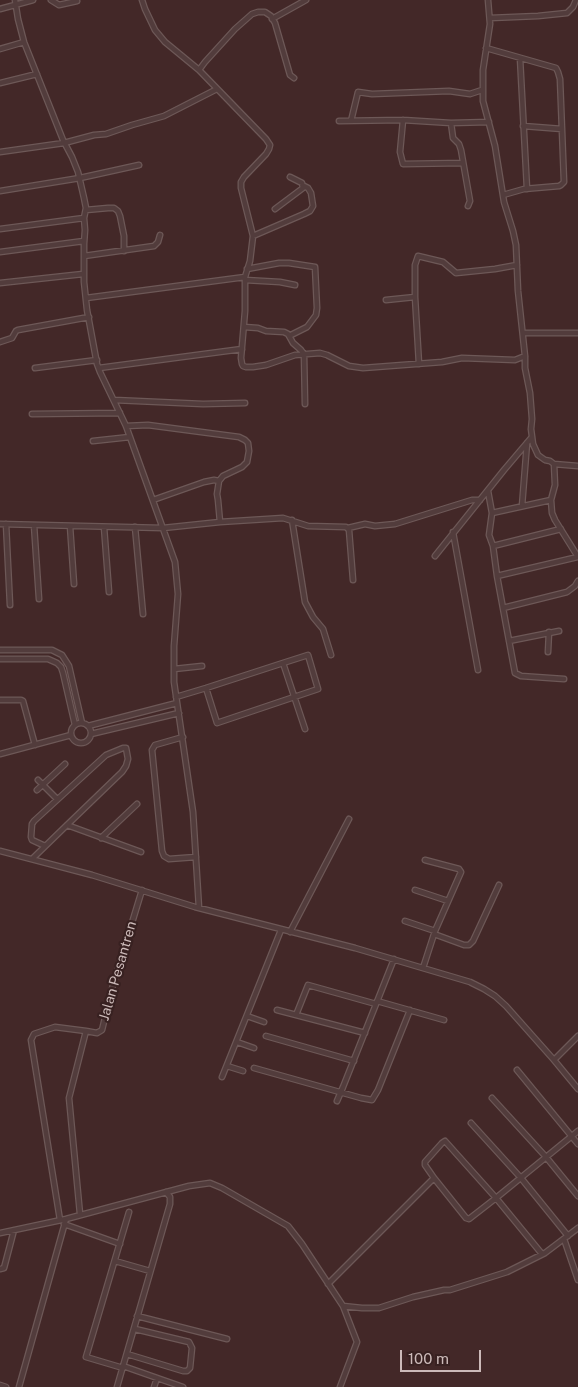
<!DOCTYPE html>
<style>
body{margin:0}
#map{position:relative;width:578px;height:1387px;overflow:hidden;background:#432828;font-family:"Public Sans",sans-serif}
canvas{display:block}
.scale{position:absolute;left:400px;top:1350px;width:81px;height:22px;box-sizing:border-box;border:2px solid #ccbab9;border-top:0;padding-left:6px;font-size:15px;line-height:18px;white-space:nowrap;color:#ccbab9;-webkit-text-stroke:4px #382121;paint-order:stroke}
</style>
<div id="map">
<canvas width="578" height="1387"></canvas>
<div class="scale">100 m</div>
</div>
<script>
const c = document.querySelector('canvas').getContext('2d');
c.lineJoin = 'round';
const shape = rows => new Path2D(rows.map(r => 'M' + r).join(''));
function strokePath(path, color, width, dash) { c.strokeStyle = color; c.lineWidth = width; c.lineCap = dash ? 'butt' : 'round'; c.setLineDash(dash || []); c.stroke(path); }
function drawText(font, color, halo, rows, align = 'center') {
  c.font = font + ' "Public Sans",sans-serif'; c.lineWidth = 4.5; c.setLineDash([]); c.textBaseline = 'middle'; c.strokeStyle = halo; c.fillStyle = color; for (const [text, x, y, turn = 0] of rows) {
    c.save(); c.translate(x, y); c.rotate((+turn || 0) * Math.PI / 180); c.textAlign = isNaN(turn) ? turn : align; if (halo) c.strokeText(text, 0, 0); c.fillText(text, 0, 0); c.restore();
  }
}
const minor = shape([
 [15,0,18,19,24,42,63,140,72,157,78,172,84,198,86,208,84,218,85,230,84,244,84,282,87,310,97,364,100,372,126,426,175,562,178,594,174,646,174,682,193,812,199,908],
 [51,0,59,5,77,1],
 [142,0,145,9,155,30,165,42,199,70,266,139,270,145,269,149,266,154,244,177,241,182,241,188,253,236,250,261,245,277,245,311,241,358,242,364,243,366,246,367,253,367,266,365,295,355,320,353,327,355,349,366,363,368,442,362,462,358,515,360,525,356],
 [488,0,490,24,483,70,483,101,495,146,504,202,513,231,516,245,518,291,525,356,525,368,530,393,532,419,531,429,533,444,538,455,545,460,550,461,554,464,555,485,551,500,552,513,555,520,578,557,497,576],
 [0,9,33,0],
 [490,18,538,16,567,13,573,7,576,0],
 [272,19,306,0],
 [486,48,556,68,558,72,560,79,564,182,561,185,559,186,524,189,503,195],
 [0,49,24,42],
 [520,58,527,189],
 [199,70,205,62,235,29,252,14,258,12,265,12,271,16,275,23,290,75,294,78],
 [0,83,37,74],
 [403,120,400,152,403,164,463,163],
 [339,121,403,120,451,123,489,122],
 [351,121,358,92,372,94,449,91,470,94,482,90],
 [451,123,453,138,459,144,461,150,470,201,468,206],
 [523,126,562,129],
 [0,152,64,143,94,135,106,134,132,125,164,116,217,89],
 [0,191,80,178,139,165],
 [275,209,303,188,302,183,290,177],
 [86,210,108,208,114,208,118,211,120,216,124,236,124,251],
 [0,229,84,218],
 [253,236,304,214,310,211,313,206,311,193,308,188,304,186],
 [0,252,84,241],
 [84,256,154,246,158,242,160,235],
 [247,269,279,263,289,263,315,267,317,308,316,315,307,327,289,336],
 [245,280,280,282,295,285],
 [0,283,83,274],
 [415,297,419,364],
 [86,298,245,277],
 [386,300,415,297,415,265,418,256,443,262,456,273,495,269,517,265],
 [244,327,258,328,266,331,284,332,288,334,293,343,301,350,304,354,305,404],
 [523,333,578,333],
 [0,342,12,338,16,331,18,330,89,317],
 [35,368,97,360],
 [99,368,242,349],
 [114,400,203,404,245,403],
 [32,414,120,413],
 [126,426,148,425,239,437,245,440,248,443,249,451,247,462,242,467,223,476,219,481,217,494,218,500,220,522],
 [93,441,130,437],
 [554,464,578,466],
 [488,491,492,513,489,535,493,546,497,576,515,673,521,676,564,679],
 [153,500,204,482,214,480,219,481],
 [522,506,527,443],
 [492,513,551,500],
 [292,520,305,602,313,617,323,629,331,655],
 [0,524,163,528,220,522,283,518,308,526,346,527,349,530,353,580],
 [6,524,10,605],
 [34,525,39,599],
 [70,526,74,584],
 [104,527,109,592],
 [135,527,143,614],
 [348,528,365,524,375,526,395,524,472,500,480,500],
 [453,532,478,670],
 [493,546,561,529],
 [435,556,504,470,532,437],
 [503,608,567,592,575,586,578,581],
 [509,641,559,631],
 [0,650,52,650,62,655,69,666,82,723],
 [548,652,549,632],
 [0,659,48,659,57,663,61,667,63,673,75,725],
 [283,663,305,729],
 [174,669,202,666],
 [176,697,206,688,283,663,308,655,318,689,217,723,206,688],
 [0,700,21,700,23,701,35,745],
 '71 733a10 10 0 1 1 20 0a10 10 0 1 1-20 0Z',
 [88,726,177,703],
 [91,734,179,713],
 [183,737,155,745,152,750,162,851,164,856,169,859,196,857],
 [0,754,71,735],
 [38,780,57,799],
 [37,790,65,764],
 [67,825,141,852],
 [101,838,137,804],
 [0,851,92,875,195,907,355,948,470,982,484,989,495,996,506,1006,554,1060,578,1089],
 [32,859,67,825,122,772,126,766,128,759,126,748,123,748,106,755,34,821,32,824,31,837,32,840,45,846],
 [415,890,448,901],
 [405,921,435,931],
 [290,932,349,819],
 [434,934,464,945,469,945,473,941,499,885],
 [423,968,435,931,461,872,459,869,425,860],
 [377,1001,444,1020],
 [277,1010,365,1033],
 [296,1015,308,985,376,1004],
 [247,1016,264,1022],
 [266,1036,354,1061],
 [237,1042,254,1048],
 [554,1060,578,1036],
 [227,1066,243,1071],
 [254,1068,361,1098,372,1100,378,1090,410,1010],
 [517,1070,578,1144],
 [222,1077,281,930],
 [492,1098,546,1157,578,1196],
 [337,1101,343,1087,394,959],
 [471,1123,521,1178,568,1236],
 [434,1178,425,1165,425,1162,442,1143,445,1141,496,1198,578,1131],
 [80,1214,69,1098,86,1031,97,1033,102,1030,113,985,142,890],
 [60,1220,31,1040,34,1034,55,1027,86,1031],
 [64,1224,120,1244],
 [0,1233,66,1219,189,1186,210,1183,222,1188,288,1226,302,1244,343,1306,362,1308,379,1308,413,1297,444,1290,450,1290,507,1272,545,1253,578,1228],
 [564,1239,578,1280],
 [115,1261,150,1271],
 [0,1269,4,1268,14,1230],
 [328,1284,434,1178,466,1218,469,1219,496,1198,542,1254],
 [137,1316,227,1339],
 [127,1354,183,1371,187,1371,190,1368,192,1348,189,1342,135,1329],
 [123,1366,183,1387],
 [123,1368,86,1357,129,1212],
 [0,1385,6,1387],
 [19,1387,66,1219],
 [117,1387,170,1204,170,1197,166,1192],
 [154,1387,157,1378],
 [340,1387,357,1342,343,1306]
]);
strokePath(minor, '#6d5857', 7);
strokePath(minor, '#523c3c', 4.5);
drawText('14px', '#ccbab9', '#382121', [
 ["Jalan Pesantren",118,971,-74]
]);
</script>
